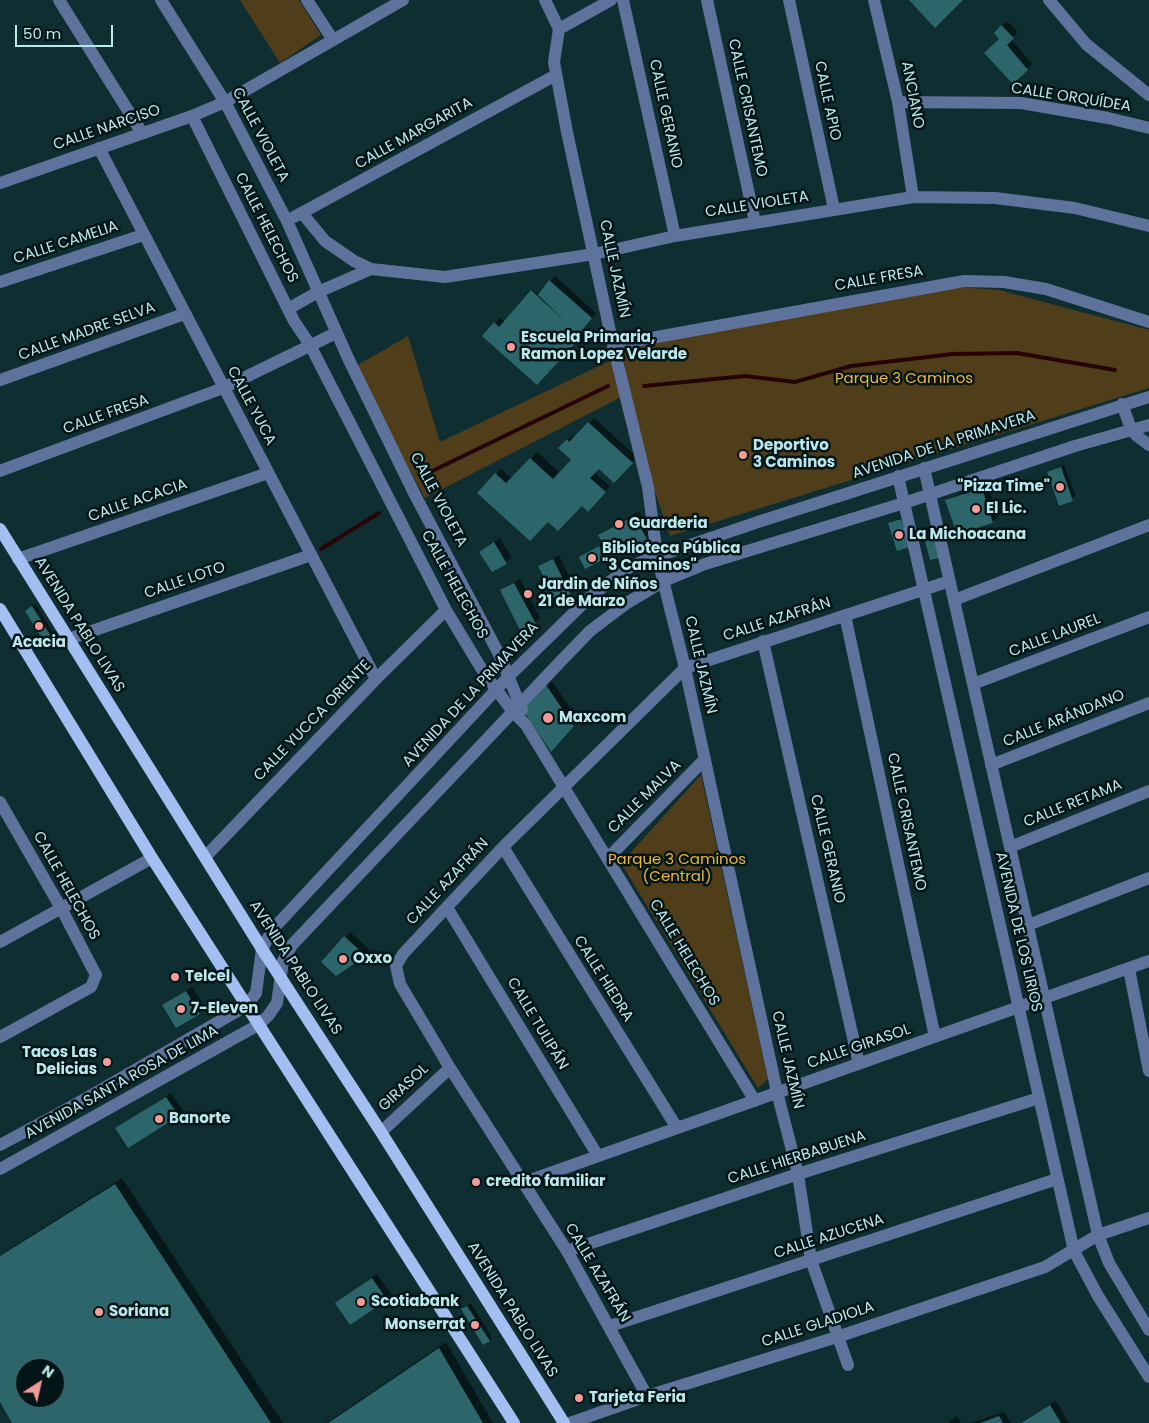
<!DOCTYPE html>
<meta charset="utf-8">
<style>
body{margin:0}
#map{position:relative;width:1149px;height:1423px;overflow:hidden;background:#0e2e31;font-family:Poppins,sans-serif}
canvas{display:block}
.north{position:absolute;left:15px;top:1358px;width:50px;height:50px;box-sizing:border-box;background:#021517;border:1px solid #4c696c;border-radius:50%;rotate:35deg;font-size:14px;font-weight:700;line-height:20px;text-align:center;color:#bbe8ec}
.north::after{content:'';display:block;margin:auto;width:18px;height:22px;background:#f59b97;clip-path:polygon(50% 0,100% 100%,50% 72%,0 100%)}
.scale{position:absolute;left:15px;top:25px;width:98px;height:22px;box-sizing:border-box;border:2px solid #bbe8ec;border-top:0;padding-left:6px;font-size:15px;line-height:18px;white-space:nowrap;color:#bbe8ec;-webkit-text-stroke:4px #021517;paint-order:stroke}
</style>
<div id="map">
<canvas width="1149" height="1423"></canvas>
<div class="north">N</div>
<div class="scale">50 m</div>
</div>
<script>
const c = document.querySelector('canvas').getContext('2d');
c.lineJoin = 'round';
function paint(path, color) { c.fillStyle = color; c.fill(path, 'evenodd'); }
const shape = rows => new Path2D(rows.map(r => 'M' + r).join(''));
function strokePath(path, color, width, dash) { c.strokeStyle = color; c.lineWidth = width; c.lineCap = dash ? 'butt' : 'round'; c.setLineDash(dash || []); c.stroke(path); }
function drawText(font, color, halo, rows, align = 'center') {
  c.font = font + ' Poppins,sans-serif'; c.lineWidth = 5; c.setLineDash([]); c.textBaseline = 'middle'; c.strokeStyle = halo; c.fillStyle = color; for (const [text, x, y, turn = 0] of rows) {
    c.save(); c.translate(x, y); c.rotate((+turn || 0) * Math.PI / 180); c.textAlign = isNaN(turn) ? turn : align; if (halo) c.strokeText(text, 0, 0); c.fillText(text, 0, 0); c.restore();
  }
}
paint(shape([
 [240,0,299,0,321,35,280,63],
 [957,287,999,290,1149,330,1149,388,670,536,655,492,629,393,425,498,354,367,408,336,440,442,616,358,628,389,622,348],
 [701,775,768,1079,758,1088,621,863]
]), '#503e1a');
paint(shape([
 [1007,21,1018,32,1011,39,1032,64,1013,82,1000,39,995,33],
 [555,276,596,313,579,332,582,334,553,366,484,336,500,318,505,322,533,290,539,295],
 [594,418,637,457,614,481,599,467,594,472,610,486,588,510,582,505,479,493,501,469,512,479,537,452,560,473,572,460,560,448,572,435,575,437],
 [1064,465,1076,496,1060,504,1049,473],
 [987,484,998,516,993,521,958,533,947,500,965,491],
 [639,511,652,535,647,540,626,538,606,550,608,554,605,557,584,555,604,543,600,536,605,531],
 [904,516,913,543,889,523],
 [500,538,512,558,492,571,480,552],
 [559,555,575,589,570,594,540,566],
 [520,579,540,618,535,623,502,591],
 [35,604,56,637,53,640,30,608],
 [552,681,578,720,556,745,524,710],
 [350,932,370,950,336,975,345,937],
 [192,987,205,1008,176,1026,164,1005],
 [171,1093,183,1110,178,1115,117,1128],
 [122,1178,283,1423,14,1423,0,1400,0,1255],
 [25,1368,55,1368,55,1398,25,1398],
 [377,1274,391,1294,386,1299,337,1304],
 [471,1303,492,1337,489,1340,463,1309],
 [446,1342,493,1423,326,1423],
 [1056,1401,1069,1423,1020,1423],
 [1004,1412,1011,1423,970,1423],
 [957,1416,961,1423,947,1423]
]), '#0007');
strokePath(shape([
 [644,386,745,376,795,382,851,366,953,354,1017,353,1115,370],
 [426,474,608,386],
 [321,549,379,513]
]), '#270405', 4);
paint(shape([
 [909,0,963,0,935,28],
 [1001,25,1014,38,1007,45,1028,70,1013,84,984,53,999,39,994,33],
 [549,280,592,318,579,334,582,336,537,385,482,336,494,322,499,327,531,290,567,323,538,295],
 [588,422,633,463,614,483,599,469,590,478,606,492,588,512,582,506,558,531,548,522,530,541,477,493,495,473,506,483,530,458,553,479,571,460,558,448,567,439,569,442],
 [1061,467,1073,501,1059,506,1047,472],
 [982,488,993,523,957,534,945,500],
 [634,516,648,541,631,550,626,540,607,550,598,535],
 [901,519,910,547,897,551,888,523],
 [935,538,940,558,930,560,925,541],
 [494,542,507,564,492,572,479,552],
 [599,546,606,558,585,569,579,557],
 [553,559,571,595,556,602,538,566],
 [514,583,536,624,521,632,500,590],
 [32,606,54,641,46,645,25,611],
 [546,685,574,726,551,752,523,710],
 [344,936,366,956,336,976,321,962],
 [186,991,200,1014,176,1028,162,1005],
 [166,1097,179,1116,128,1148,115,1128],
 [115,1184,271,1423,12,1423,0,1402,0,1256],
 [25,1368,55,1368,55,1398,25,1398],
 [372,1278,387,1300,350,1325,335,1303],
 [467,1306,490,1341,483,1345,461,1309],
 [439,1348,483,1423,328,1423],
 [1050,1405,1061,1423,1021,1423],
 [999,1416,1003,1423,980,1423]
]), '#2c666b');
strokePath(shape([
 [59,0,142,133],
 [161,0,225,102,287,221,348,358,415,495,501,658,522,710],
 [307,0,333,40],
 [545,0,559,29,554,62,567,132,613,345,648,487,657,556,685,668,777,1092,798,1174,811,1260,848,1365],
 [623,0,675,236],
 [707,0,755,222],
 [789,0,834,209],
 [874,0,898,102,913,197],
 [1049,0,1086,44,1149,95],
 [559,29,611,0],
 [898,102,1021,103,1108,118,1149,128],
 [192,116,294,321,310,345,446,610,484,673,513,712,526,725,755,1101],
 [99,148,376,679],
 [0,183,192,116,225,102,403,0],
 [302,213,325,241,354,261,371,269,445,277,594,254,675,236,913,197,995,198,1075,208,1149,226],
 [294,217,556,75],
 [0,282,143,235],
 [288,309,318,292,371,269],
 [613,345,964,281,1004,282,1046,289,1149,322],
 [0,380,184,314],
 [1122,404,1131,429,1137,436,1149,445],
 [924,468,1098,1235,1109,1263,1149,1330],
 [0,471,223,388,336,333],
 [898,476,1074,1251,1098,1296,1149,1377],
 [18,559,268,473],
 [954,600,1149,525],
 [845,615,935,1037],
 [69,639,311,555],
 [763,641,859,1064],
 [973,684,1149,617],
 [991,765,1149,703],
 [0,802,61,908,96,975,91,987,0,1037],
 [503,847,677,1128],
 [1010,847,1149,791],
 [206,856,376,679,446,610],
 [608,858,705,759],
 [448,909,598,1156],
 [1028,925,1149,878],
 [0,942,152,858],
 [1129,969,1149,1071],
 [381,1132,450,1068],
 [0,1145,78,1103,246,1006,256,993,262,949,273,929,509,676,591,596,628,568,646,560,761,521,1149,397],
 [0,1169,258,1025,268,1016,277,1003,283,961,292,945,560,662,590,631,627,603,664,581,705,564,904,503,1075,446,1149,425],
 [522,1183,1149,961],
 [567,1251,798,1174,1039,1098],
 [610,1326,1057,1179],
 [647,1396,567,1251,450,1068,400,984,396,966,403,954,503,847,685,668,950,581],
 [570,1423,647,1396,837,1337,1045,1267,1098,1235,1149,1218]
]), '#5e739b', 12);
strokePath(shape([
 [0,529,262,949,381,1132,564,1423],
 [0,609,152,858,514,1423]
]), '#a3bef0', 12);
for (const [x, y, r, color] of [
 [511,347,5,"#f59b97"],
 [743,455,5,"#f59b97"],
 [1060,487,5,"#f59b97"],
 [976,509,5,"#f59b97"],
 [619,524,5,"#f59b97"],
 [899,535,5,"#f59b97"],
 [592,558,5,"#f59b97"],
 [528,594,5,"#f59b97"],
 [39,626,5,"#f59b97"],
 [548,718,6,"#f59b97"],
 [343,959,5,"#f59b97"],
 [175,977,5,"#f59b97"],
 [181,1009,5,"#f59b97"],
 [107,1062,5,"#f59b97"],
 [159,1119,5,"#f59b97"],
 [476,1182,5,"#f59b97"],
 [361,1302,5,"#f59b97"],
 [99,1312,5,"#f59b97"],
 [475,1325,5,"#f59b97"],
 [579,1398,5,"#f59b97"]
]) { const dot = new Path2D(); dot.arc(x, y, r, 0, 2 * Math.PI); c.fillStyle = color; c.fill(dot); strokePath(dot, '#021517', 2); }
drawText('15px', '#bbe8ec', '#021517', [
 ["ANCIANO",912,95,79],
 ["CALLE ORQUÍDEA",1071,98,9],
 ["CALLE APIO",827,101,78],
 ["CALLE CRISANTEMO",747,108,78],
 ["CALLE GERANIO",665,114,78],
 ["CALLE NARCISO",107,128,-19],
 ["CALLE MARGARITA",414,134,-29],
 ["CALLE VIOLETA",260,135,62],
 ["CALLE VIOLETA",757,205,-9],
 ["CALLE HELECHOS",266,228,63],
 ["CALLE CAMELIA",66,243,-18],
 ["CALLE JAZMÍN",614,269,78],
 ["CALLE FRESA",879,279,-10],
 ["CALLE MADRE SELVA",87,332,-20],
 ["CALLE YUCA",251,406,62],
 ["CALLE FRESA",106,415,-20],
 ["AVENIDA DE LA PRIMAVERA",944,445,-18],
 ["CALLE VIOLETA",438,500,62],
 ["CALLE ACACIA",138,501,-19],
 ["CALLE LOTO",185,581,-19],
 ["CALLE HELECHOS",454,585,61],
 ["CALLE AZAFRÁN",777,620,-18],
 ["AVENIDA PABLO LIVAS",79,625,58],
 ["CALLE LAUREL",1055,636,-21],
 ["CALLE JAZMÍN",700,665,77],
 ["AVENIDA DE LA PRIMAVERA",471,695,-47],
 ["CALLE ARÁNDANO",1064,719,-22],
 ["CALLE YUCCA ORIENTE",313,721,-46],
 ["CALLE MALVA",645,797,-45],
 ["CALLE RETAMA",1073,804,-22],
 ["CALLE CRISANTEMO",906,822,78],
 ["CALLE GERANIO",827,849,77],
 ["CALLE AZAFRÁN",448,882,-47],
 ["CALLE HELECHOS",66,886,61],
 ["AVENIDA DE LOS LIRIOS",1018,932,77],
 ["CALLE HELECHOS",684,953,59],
 ["AVENIDA PABLO LIVAS",295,968,57],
 ["CALLE HIEDRA",603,979,58],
 ["CALLE TULIPÁN",537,1024,59],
 ["CALLE GIRASOL",859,1047,-19],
 ["CALLE JAZMÍN",787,1060,77],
 ["AVENIDA SANTA ROSA DE LIMA",122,1083,-29],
 ["GIRASOL",404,1088,-43],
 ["CALLE HIERBABUENA",797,1158,-18],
 ["CALLE AZUCENA",829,1237,-18],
 ["CALLE AZAFRÁN",597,1273,59],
 ["AVENIDA PABLO LIVAS",512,1310,58],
 ["CALLE GLADIOLA",818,1325,-18]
]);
drawText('bold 15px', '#bbe8ec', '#021517', [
 ["Escuela Primaria,",521,338],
 ["Ramon Lopez Velarde",521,355],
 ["Deportivo",753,446],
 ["3 Caminos",753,463],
 ["\"Pizza Time\"",1050,487,"right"],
 ["El Lic.",986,509],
 ["Guarderia",629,524],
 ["La Michoacana",909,535],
 ["Biblioteca Pública",602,549],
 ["\"3 Caminos\"",602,566],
 ["Jardin de Niños",538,585],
 ["21 de Marzo",538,602],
 ["Acacia",39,643,"center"],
 ["Maxcom",559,718],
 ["Oxxo",353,959],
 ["Telcel",185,977],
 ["7-Eleven",191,1009],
 ["Tacos Las",97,1053,"right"],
 ["Delicias",97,1070,"right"],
 ["Banorte",169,1119],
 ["credito familiar",486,1182],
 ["Scotiabank",371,1302],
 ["Soriana",109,1312],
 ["Monserrat",465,1325,"right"],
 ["Tarjeta Feria",589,1398]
], 'left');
drawText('15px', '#edb63e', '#021517', [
 ["Parque 3 Caminos",904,379],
 ["Parque 3 Caminos",677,860],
 ["(Central)",677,877]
]);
</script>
